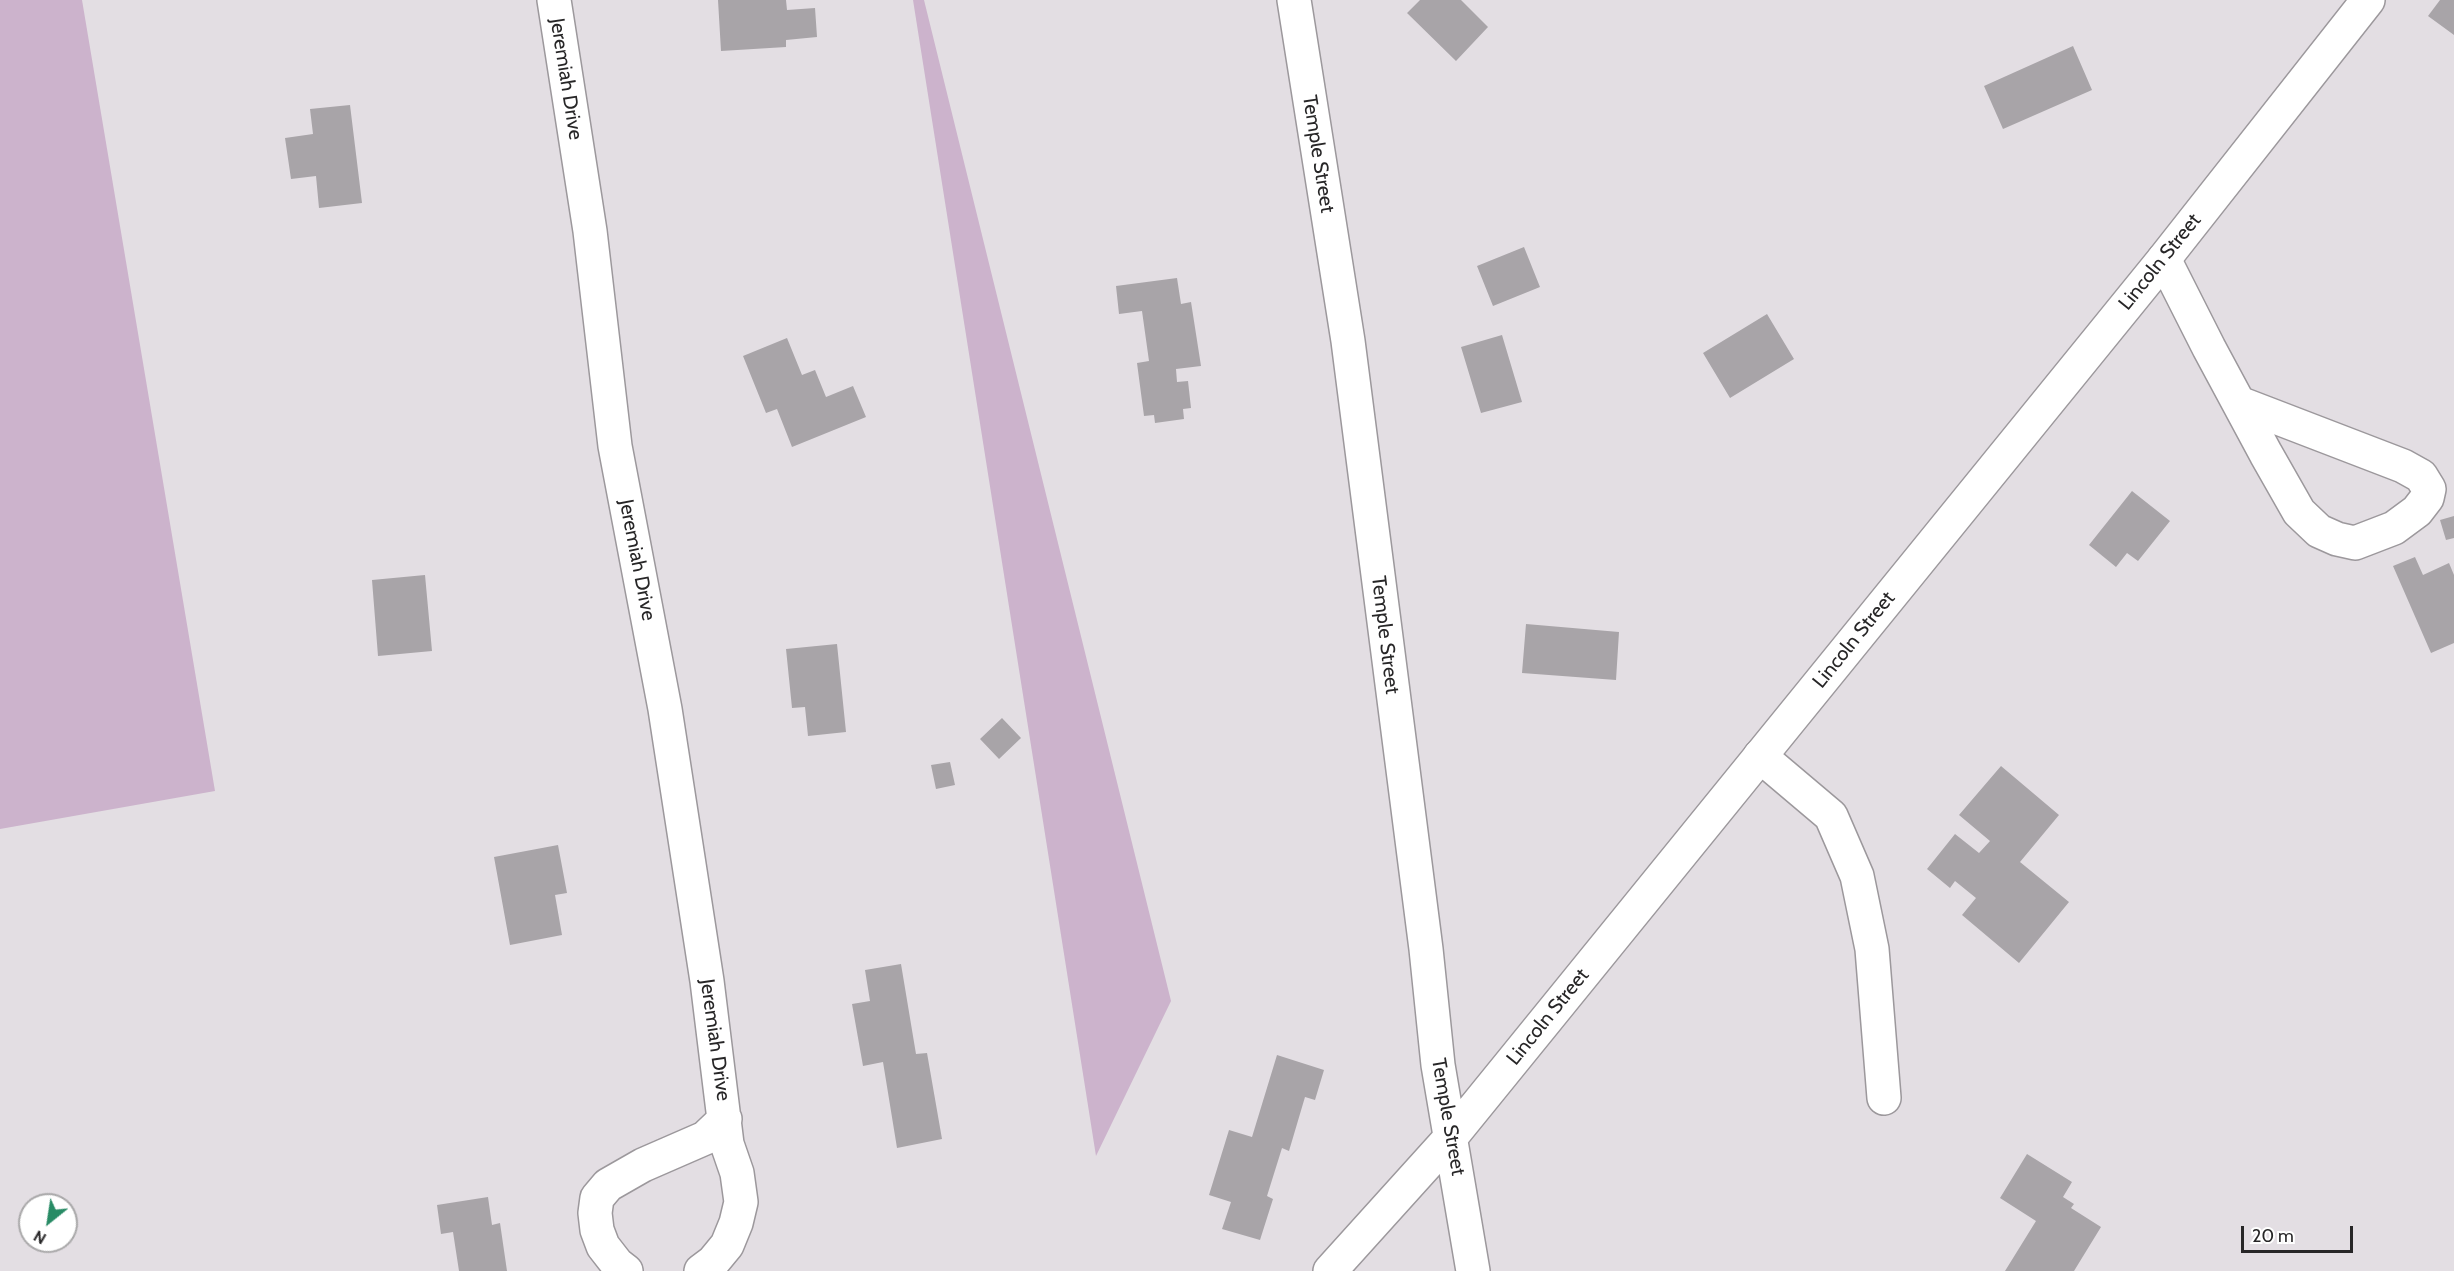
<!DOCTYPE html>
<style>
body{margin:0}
#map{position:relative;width:2454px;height:1271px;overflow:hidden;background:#e3dee3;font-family:Cabin,sans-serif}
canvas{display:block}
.north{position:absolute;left:18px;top:1193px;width:60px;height:60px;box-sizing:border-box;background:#fff;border:2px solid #a9a8a9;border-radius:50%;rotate:210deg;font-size:16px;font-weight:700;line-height:24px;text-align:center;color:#272627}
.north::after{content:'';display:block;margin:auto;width:21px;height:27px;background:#288b65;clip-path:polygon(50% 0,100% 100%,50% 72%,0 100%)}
.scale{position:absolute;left:2241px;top:1226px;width:112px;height:27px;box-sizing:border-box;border:3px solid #272627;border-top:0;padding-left:8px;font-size:18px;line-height:21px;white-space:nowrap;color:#272627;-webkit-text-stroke:4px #fff;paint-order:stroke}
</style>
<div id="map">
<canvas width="2454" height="1271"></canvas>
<div class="north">N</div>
<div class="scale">20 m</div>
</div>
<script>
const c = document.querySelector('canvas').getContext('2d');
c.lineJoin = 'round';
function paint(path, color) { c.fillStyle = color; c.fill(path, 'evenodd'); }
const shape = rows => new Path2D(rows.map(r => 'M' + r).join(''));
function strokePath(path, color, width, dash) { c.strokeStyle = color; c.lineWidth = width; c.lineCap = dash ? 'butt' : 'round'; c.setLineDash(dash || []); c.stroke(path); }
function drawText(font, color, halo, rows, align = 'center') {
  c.font = font + ' Cabin,sans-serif'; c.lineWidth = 5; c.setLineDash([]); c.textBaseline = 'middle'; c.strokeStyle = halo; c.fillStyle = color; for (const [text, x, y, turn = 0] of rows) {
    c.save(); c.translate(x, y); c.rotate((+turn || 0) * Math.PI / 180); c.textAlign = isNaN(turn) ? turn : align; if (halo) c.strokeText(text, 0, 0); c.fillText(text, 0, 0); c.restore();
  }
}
paint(shape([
 [0,0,82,0,215,791,0,829],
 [913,0,924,0,1171,1001,1096,1156]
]), '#ccb3cc');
paint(shape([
 [718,0,786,0,787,10,815,8,817,37,786,40,786,47,721,51],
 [1420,0,1461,0,1488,27,1456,61,1407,13],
 [2440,0,2454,0,2454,35,2428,16],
 [2073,46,2092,90,2003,129,1984,86],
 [350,105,362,203,319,208,316,176,291,179,285,138,313,134,310,109],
 [1524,247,1540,287,1493,306,1477,266],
 [1177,278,1181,304,1191,302,1201,366,1176,369,1177,382,1188,381,1191,408,1183,409,1184,419,1155,423,1154,415,1144,416,1137,363,1149,361,1142,311,1119,314,1116,286],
 [1767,314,1794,359,1730,398,1703,353],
 [1502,335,1522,402,1481,413,1461,347],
 [787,338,802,375,815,370,826,397,853,386,866,417,792,447,777,409,766,413,743,356],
 [2132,491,2170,521,2138,561,2127,553,2116,567,2089,545],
 [2454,516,2454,538,2446,540,2440,520],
 [2415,557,2423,575,2449,563,2454,575,2454,643,2431,653,2393,566],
 [425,575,432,651,378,656,372,580],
 [1526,624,1619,632,1616,680,1522,673],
 [837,644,846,732,808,736,805,707,792,708,786,649],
 [1002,718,1021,738,999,759,980,739],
 [950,762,955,785,936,789,931,765],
 [2001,766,2059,815,2020,862,2069,902,2019,963,1962,915,1976,898,1955,881,1950,888,1927,869,1955,834,1979,853,1990,841,1959,815],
 [558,845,567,893,555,895,562,935,510,945,494,857],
 [901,964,916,1054,927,1053,942,1139,897,1148,883,1062,863,1066,852,1004,870,1001,865,970],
 [1277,1055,1324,1070,1315,1100,1305,1097,1289,1151,1282,1148,1267,1196,1273,1199,1260,1240,1222,1229,1231,1202,1209,1195,1229,1130,1252,1137],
 [2027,1154,2072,1182,2063,1197,2074,1204,2071,1208,2101,1227,2074,1271,2005,1271,2036,1221,2000,1198],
 [488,1197,492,1225,500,1223,507,1271,459,1271,453,1232,441,1234,437,1205]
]), '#a8a4a8');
const minor = shape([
 [554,0,590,231,615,446,665,709,707,981,727,1144,737,1173,741,1202,736,1223,727,1245,713,1262,701,1271],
 [2164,259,2209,348,2266,454,2299,512,2319,531,2337,539,2355,543,2394,528,2417,511,2427,498,2429,489,2421,476,2403,466,2239,403],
 [1760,756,1831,816,1857,876,1872,949,1884,1098],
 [626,1271,617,1264,603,1246,597,1230,595,1213,597,1198,608,1185,643,1165,705,1138,725,1119]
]);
const major = shape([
 [1294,0,1348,341,1426,949,1438,1065,1473,1271],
 [1330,1271,1451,1137,2164,259,2368,0]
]);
strokePath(minor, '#9c989c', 36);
strokePath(major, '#9c989c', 36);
strokePath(minor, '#fff', 33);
strokePath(major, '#fff', 33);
drawText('20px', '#272627', '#fff', [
 ["Jeremiah Drive",566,79,81],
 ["Temple Street",1318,154,81],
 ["Lincoln Street",2160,262,-51],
 ["Jeremiah Drive",637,560,79],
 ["Temple Street",1385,635,83],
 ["Lincoln Street",1854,640,-51],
 ["Lincoln Street",1548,1017,-51],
 ["Jeremiah Drive",715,1040,82],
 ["Temple Street",1448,1117,80]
]);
</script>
